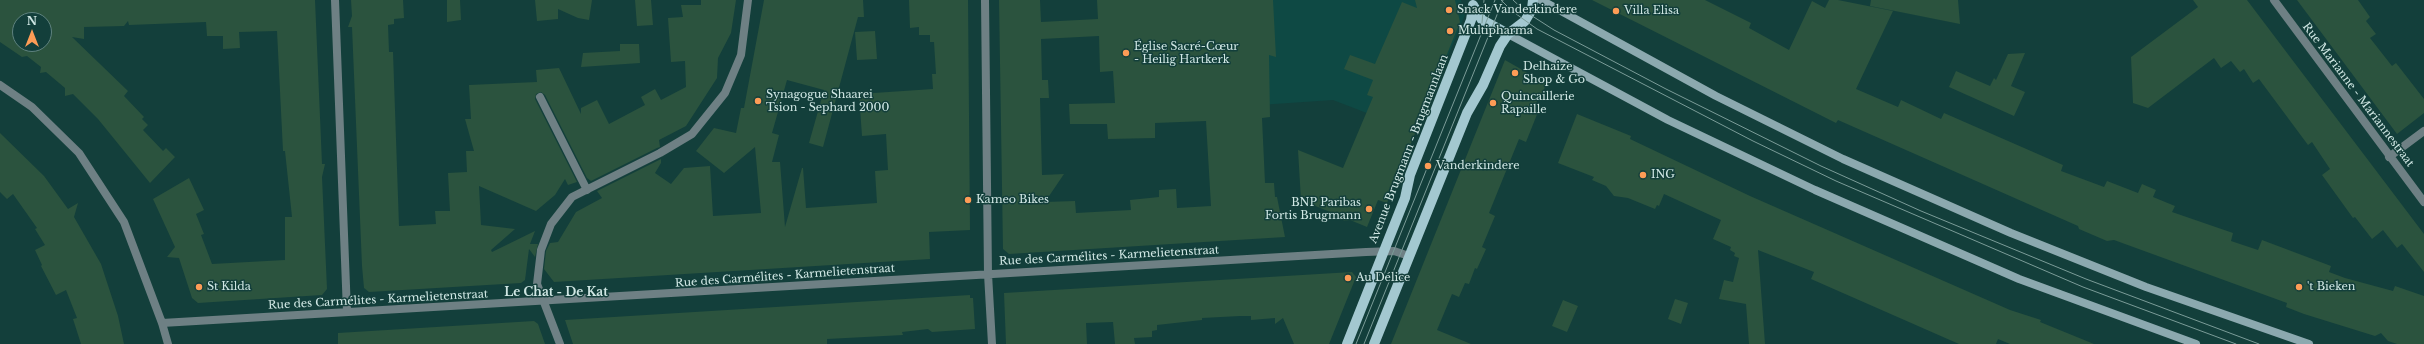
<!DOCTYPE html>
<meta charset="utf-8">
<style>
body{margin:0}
#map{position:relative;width:2424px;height:344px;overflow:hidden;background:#133f3b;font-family:"Libre Baskerville",serif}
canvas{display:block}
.north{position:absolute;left:12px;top:12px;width:40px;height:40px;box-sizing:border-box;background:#133f3b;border:1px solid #5f827f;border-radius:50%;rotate:0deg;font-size:11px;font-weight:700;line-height:16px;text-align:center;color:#d0e7e4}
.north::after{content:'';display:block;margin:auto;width:14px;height:18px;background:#fd9c56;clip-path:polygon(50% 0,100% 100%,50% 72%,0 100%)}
</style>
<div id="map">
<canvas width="2424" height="344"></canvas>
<div class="north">N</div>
</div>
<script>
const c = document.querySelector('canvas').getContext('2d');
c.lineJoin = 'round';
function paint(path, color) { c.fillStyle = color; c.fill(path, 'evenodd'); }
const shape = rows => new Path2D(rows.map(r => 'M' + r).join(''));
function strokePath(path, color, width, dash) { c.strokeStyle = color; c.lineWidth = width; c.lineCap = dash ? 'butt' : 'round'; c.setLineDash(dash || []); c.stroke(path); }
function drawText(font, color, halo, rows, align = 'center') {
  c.font = font + ' "Libre Baskerville",serif'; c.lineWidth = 3; c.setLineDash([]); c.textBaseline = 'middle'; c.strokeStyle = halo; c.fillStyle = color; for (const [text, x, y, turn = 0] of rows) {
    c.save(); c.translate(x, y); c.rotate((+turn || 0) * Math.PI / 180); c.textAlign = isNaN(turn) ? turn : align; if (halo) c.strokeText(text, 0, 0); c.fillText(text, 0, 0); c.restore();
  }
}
paint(shape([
 [1153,0,1461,0,1465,15,1416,132,1333,100,1156,112]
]), '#0e4944');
paint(shape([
 [0,0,315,0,322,164,325,164,322,177,327,289,322,295,198,303,192,298,179,258,167,257,175,247,153,199,189,178,204,210,196,214,204,234,201,235,212,264,285,260,285,217,292,217,285,151,283,151,277,31,239,32,240,48,223,49,223,36,207,36,206,22,129,25,128,21,124,26,84,27,84,39,72,37,128,91,124,96,144,117,142,119,148,125,143,130,163,151,166,148,175,157,150,183,98,119,73,94,65,96,65,88,46,72,40,73,41,67,27,56,22,57,0,42],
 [20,20,44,20,44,44,20,44],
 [351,0,403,0,404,18,394,19,394,24,388,25,389,52,393,52,399,226,436,224,435,211,450,211,448,173,467,172,466,151,474,151,465,119,471,119,469,85,537,82,536,70,559,68,581,114,581,108,597,100,609,124,645,105,641,97,655,89,661,100,686,87,685,61,671,62,668,18,683,17,681,5,701,5,701,0,736,0,731,33,718,58,717,78,686,126,659,140,660,147,657,148,591,181,587,178,545,95,541,92,536,94,535,99,577,182,568,185,565,179,555,195,536,211,479,186,481,225,515,229,491,250,492,252,535,231,530,244,538,244,535,257,529,249,525,280,521,283,369,292,364,288,362,266,352,27,348,27,352,16],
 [447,0,460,0,461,20,447,22],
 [535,0,592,0,589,20,578,18,558,9,558,19,537,21],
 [635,0,651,0,653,25,637,26],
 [764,0,863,0,864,17,858,17,823,147,809,143,824,90,787,80,772,133,779,135,772,162,780,162,785,227,802,168,803,168,806,208,877,203,875,171,888,170,886,134,862,136,859,94,933,89,932,74,936,74,934,42,930,42,930,35,919,35,919,27,910,28,909,0,968,0,970,230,929,232,930,259,554,282,544,269,546,251,550,243,558,242,576,212,602,198,597,191,661,159,661,163,655,173,671,184,684,168,710,166,713,216,761,213,755,147,724,173,696,151,714,128,736,133,741,108,744,108],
 [999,0,1040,0,1041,22,1098,19,1097,0,1273,0,1276,57,1269,55,1270,117,1262,118,1265,183,1274,183,1275,197,1277,197,1285,237,1009,254,1003,249],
 [1099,36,1100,72,1113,71,1115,103,1069,104,1070,124,1107,124,1108,139,1155,138,1155,123,1206,121,1211,206,1177,208,1176,189,1159,190,1159,197,1130,200,1131,210,1076,213,1075,201,1045,202,1064,174,1042,175,1040,98,1049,98,1048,80,1042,80,1041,39],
 [1415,0,1455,0,1460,22,1387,203,1378,200,1367,227,1350,220,1345,221,1338,218,1335,214,1301,200,1298,150,1343,168,1373,97,1367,95,1373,80,1344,69,1350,55,1375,64,1402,2,1417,8],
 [1592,0,1705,0,1751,23,1749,28,1789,50,1812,1,1825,8,1829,0,1838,0,1893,11,1856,89,1898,107,1901,100,1941,119,1944,113,2063,165,2061,171,2104,187,2107,181,2138,193,2142,184,2156,190,2153,197,2175,206,2172,212,2233,233,2231,241,2258,250,2262,240,2331,266,2329,272,2345,278,2393,291,2395,286,2424,296,2424,344,2397,344,2388,341,2381,333,2375,336,2304,314,2286,307,2287,303,2114,240,2107,241,2079,229,2078,226,1838,120,1836,123],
 [1871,0,1958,0,1960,24,1870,6],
 [2193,0,2247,0,2424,234,2424,272,2402,244,2397,248,2383,230,2372,239,2355,217,2353,218,2322,175,2330,169,2312,142,2308,145,2259,79,2253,83,2244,69,2240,72,2231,61,2221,68,2214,58,2148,108,2133,103,2131,57,2198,7],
 [2297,0,2358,0,2370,17,2366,21,2376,34,2370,38,2392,66,2396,63,2424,99,2424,113,2397,134],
 [875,31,877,59,857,60,855,32],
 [620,44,639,44,640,63,581,67,583,53,620,51],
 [2025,53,2011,86,2025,92,2014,116,1949,87,1956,71,1990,86,1994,78,1996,80,2008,54],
 [1505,60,1547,84,1532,110,1538,112,1526,142,1519,139,1489,213,1495,216,1482,247,1486,249,1477,269,1475,268,1469,284,1465,283,1459,297,1452,294,1437,330,1471,344,1391,344],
 [1577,114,1631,136,1630,139,1750,196,2010,310,2041,320,2040,322,2094,344,2010,344,1998,339,1996,344,1959,344,1811,279,1814,272,1758,250,1765,344,1749,344,1746,304,1719,299,1724,280,1733,282,1739,258,1734,256,1735,253,1730,250,1731,247,1713,239,1721,220,1664,194,1659,206,1657,205,1655,209,1628,198,1614,196,1606,186,1592,180,1594,177,1558,163],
 [0,133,44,176,68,209,78,203,74,217,101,264,118,316,124,344,81,344,73,319,77,318,66,290,56,295,41,266,42,265,35,250,45,245,35,229,37,228,13,194,7,199,0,192],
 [1352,272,1356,277,1329,344,1294,344,1283,318,1275,324,1275,318,1251,320,1251,316,1240,316,1202,318,1202,320,1157,325,1157,330,1152,331,1152,337,1134,338,1135,344,1115,344,1113,322,1086,323,1087,344,1006,344,1004,293],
 [970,295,970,298,973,298,975,329,932,332,928,329,902,332,903,335,827,339,827,344,573,344,565,320],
 [1675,299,1688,303,1681,324,1668,319],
 [1563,300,1578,306,1567,332,1552,326],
 [534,321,538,324,545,344,338,344,338,333]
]), '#2b533e');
strokePath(shape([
 [335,0,347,312],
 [985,0,988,274,992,344],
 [2274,0,2424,202],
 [0,85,32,107,79,153,124,222,162,323,168,344],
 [540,97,587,190],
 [2389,157,2424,131],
 [162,323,1366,252,1394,251,1409,256],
 [560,344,537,284,541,250,551,224,572,197,660,153,692,134,725,93,741,55,748,0]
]), '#6e8084', 8);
strokePath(shape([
 [1541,0,1716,96,1843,159,2011,233,2146,287,2309,344],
 [1508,34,1668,120,1815,190,2019,279,2196,344]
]), '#8ca9af', 8);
strokePath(shape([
 [1473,5,1482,20,1508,34,1525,21,1532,9,1533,0],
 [1347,344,1405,198,1410,175,1471,20,1473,7],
 [1374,344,1467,113,1483,85,1500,46,1508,34]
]), '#a3c8d0', 10);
strokePath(shape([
 [1501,0,1512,11,1537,29,1753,141,1836,181,2083,287,2236,344],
 [1513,0,1526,12,1554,30,1666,89,1821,166,1921,211,2086,279,2259,344],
 [1482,23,1484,0],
 [1356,344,1495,0],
 [1364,344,1503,0]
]), '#7b9c98', 1);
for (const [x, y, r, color] of [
 [1449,10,4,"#fd9c56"],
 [1616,11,4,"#fd9c56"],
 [1450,31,4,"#fd9c56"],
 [1126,53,4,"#fd9c56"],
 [1515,73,4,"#fd9c56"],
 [758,101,4,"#fd9c56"],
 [1493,103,4,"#fd9c56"],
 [1428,166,4,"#fd9c56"],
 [1643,175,4,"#fd9c56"],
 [968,200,4,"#fd9c56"],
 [1369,209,4,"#fd9c56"],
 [1348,278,4,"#fd9c56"],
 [199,287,4,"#fd9c56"],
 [2299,287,4,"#fd9c56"]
]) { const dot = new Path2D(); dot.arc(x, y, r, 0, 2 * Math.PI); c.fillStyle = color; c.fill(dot); strokePath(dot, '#133f3b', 1.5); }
drawText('11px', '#d0e7e4', '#133f3b', [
 ["Snack Vanderkindere",1457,10],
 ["Villa Elisa",1624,11],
 ["Multipharma",1458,31],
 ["Église Sacré-Cœur",1134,47],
 ["- Heilig Hartkerk",1134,60],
 ["Delhaize",1523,67],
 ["Shop & Go",1523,80],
 ["Synagogue Shaarei",766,95],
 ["Tsion - Sephard 2000",766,108],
 ["Quincaillerie",1501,97],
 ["Rapaille",1501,110],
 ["Vanderkindere",1436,166],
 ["ING",1651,175],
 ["Kameo Bikes",976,200],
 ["BNP Paribas",1361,203,"right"],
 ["Fortis Brugmann",1361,216,"right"],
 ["Au Délice",1356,278],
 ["St Kilda",207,287],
 ["'t Bieken",2307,287]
], 'left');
drawText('11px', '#d0e7e4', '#133f3b', [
 ["Rue Marianne - Mariannestraat",2358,95,53],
 ["Avenue Brugmann - Brugmannlaan",1409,149,-69],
 ["Rue des Carmélites - Karmelietenstraat",1109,256,-3],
 ["Rue des Carmélites - Karmelietenstraat",785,276,-4],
 ["Rue des Carmélites - Karmelietenstraat",378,300,-3]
]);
drawText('bold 12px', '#d0e7e4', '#133f3b', [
 ["Le Chat - De Kat",556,293]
]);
</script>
